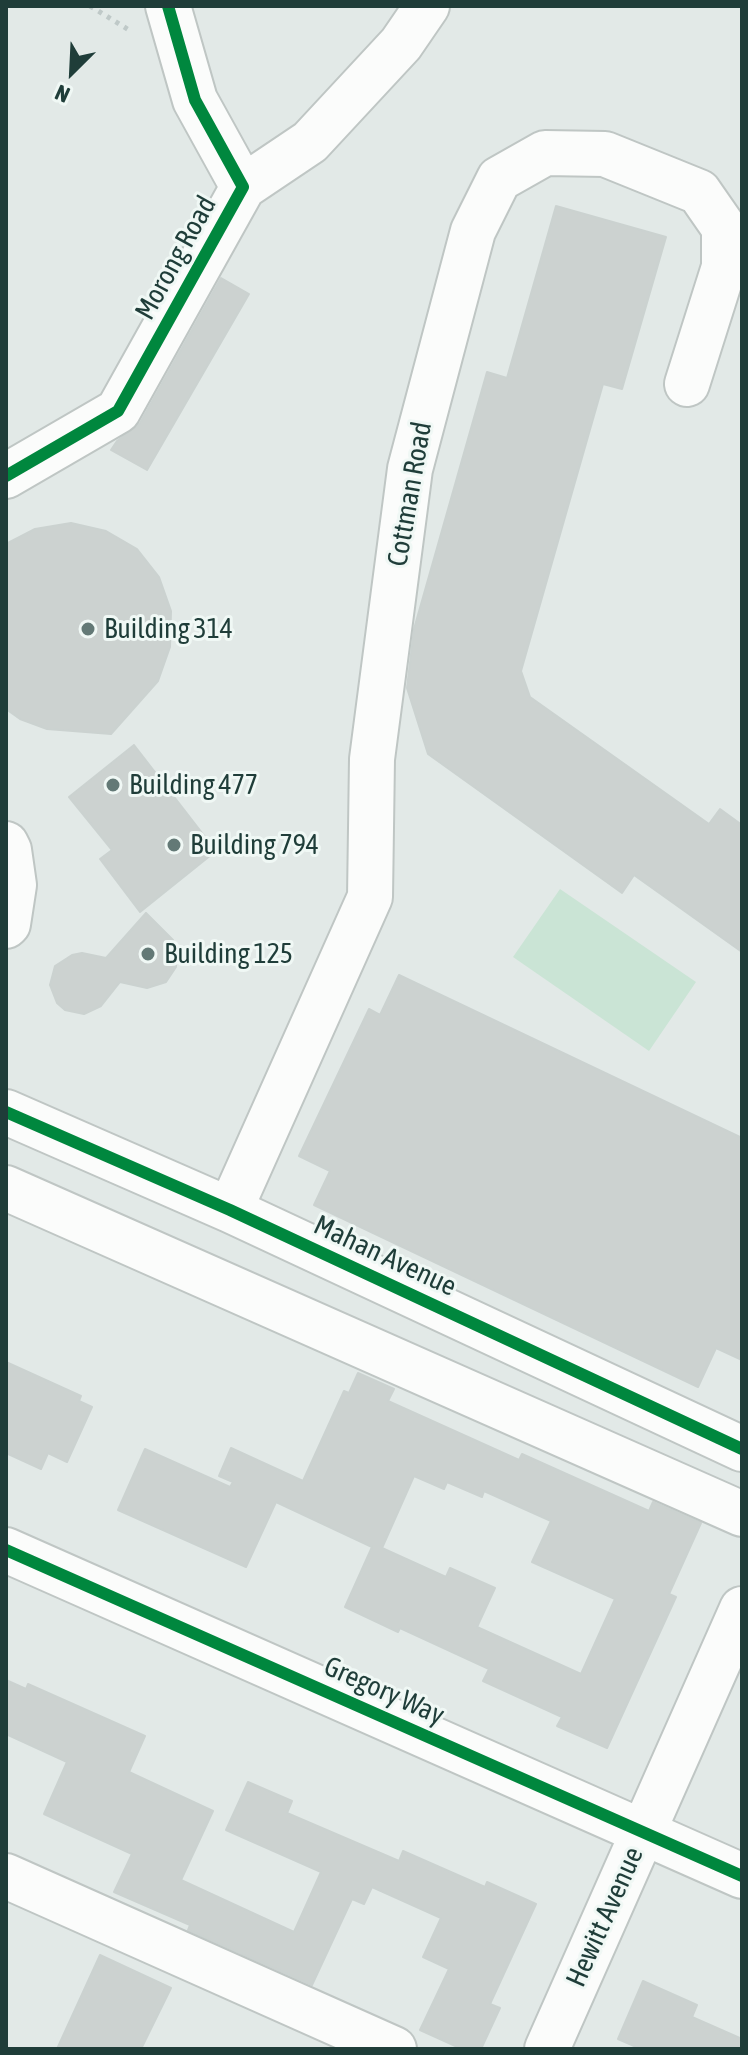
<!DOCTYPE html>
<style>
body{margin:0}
#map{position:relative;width:748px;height:2055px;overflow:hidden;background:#e2e9e7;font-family:"Asap Condensed",sans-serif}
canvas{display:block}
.frame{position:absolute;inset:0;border:8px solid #1f3d39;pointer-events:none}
.north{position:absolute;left:32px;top:32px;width:80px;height:80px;-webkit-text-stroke:6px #f0f8f5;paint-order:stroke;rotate:204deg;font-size:22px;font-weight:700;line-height:32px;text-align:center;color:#1f3d39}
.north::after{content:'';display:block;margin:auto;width:28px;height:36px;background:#1f3d39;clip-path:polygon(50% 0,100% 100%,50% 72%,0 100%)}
</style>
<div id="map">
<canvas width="748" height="2055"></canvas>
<div class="frame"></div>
<div class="north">N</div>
</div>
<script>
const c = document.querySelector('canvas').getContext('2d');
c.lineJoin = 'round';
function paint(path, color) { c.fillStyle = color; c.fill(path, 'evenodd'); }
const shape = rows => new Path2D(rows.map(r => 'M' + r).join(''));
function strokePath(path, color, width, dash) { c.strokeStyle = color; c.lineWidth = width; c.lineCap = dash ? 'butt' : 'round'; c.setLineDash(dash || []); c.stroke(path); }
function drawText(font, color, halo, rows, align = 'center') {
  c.font = font + ' "Asap Condensed",sans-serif'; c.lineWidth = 6; c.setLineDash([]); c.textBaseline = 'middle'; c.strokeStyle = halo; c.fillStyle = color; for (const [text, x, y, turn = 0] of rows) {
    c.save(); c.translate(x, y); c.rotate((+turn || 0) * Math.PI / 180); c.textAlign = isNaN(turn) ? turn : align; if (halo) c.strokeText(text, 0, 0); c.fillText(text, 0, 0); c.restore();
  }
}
paint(shape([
 [560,889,696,982,649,1051,513,957]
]), '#cae4d5');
const building = shape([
 [556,206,666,237,622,389,603,384,521,671,530,697,709,824,720,809,742,825,742,952,634,875,622,893,428,754,407,688,414,629,487,372,507,378,556,206],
 [221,278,249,294,147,470,111,450,117,441,140,423,221,278],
 [71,523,106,531,137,549,159,577,171,611,170,647,158,681,111,734,47,729,20,719,6,709,6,544,35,529,71,523],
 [134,745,216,851,140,912,100,859,112,850,69,797,134,745],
 [146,913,173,940,177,948,176,967,166,982,147,988,120,982,101,1006,84,1014,65,1010,57,1003,50,985,55,966,72,955,82,953,106,958,146,913],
 [399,975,742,1138,742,1360,716,1348,698,1387,314,1205,330,1171,299,1156,369,1009,380,1015,399,975],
 [6,1362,81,1396,79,1401,92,1407,67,1462,48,1453,41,1469,6,1453,6,1362],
 [358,1373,394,1389,388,1401,519,1460,522,1454,649,1511,653,1502,701,1523,669,1594,676,1597,607,1748,557,1726,562,1717,483,1681,489,1669,400,1628,398,1632,345,1607,372,1547,276,1502,246,1567,118,1510,145,1449,230,1487,233,1482,219,1476,231,1448,303,1481,344,1391,349,1393,358,1373],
 [414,1476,444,1489,447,1482,482,1497,484,1491,551,1521,532,1562,615,1599,581,1674,477,1627,495,1588,450,1568,446,1577,382,1548,414,1476],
 [6,1680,26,1689,28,1684,145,1736,129,1772,213,1811,181,1880,294,1932,321,1872,226,1830,248,1782,292,1801,287,1813,399,1861,403,1851,485,1887,487,1882,536,1904,490,2004,500,2008,481,2049,462,2049,420,2030,449,1969,423,1957,441,1918,372,1887,364,1904,352,1899,312,1985,188,1930,190,1925,114,1892,132,1854,44,1814,67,1762,6,1734,6,1680],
 [100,1955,171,1988,141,2049,57,2049,100,1955],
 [643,1981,697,2005,692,2017,742,2039,742,2049,641,2049,618,2039,643,1981]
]);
paint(building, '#ccd2d0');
strokePath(building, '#cbd2d0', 2);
const minor = shape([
 [243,187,310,142,401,44,427,6],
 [6,476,118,411,243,187,195,100,168,6],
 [6,844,9,850,14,885,8,924,6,926],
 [6,1112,230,1210,742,1449],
 [6,1188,742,1514],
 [230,1210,370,897,372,759,410,469,473,231,499,179,545,153,605,154,699,192,724,228,724,267,687,384],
 [6,1550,742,1876],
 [6,1876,394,2049],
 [547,2049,742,1609]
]);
strokePath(minor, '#bfc6c4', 48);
strokePath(shape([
 [90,6,129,30]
]), '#bfc9c8', 5, [4, 6]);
strokePath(minor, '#fbfcfb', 44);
strokePath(shape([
 [6,476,118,411,243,187,195,100,168,6],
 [6,1112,230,1210,742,1449],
 [6,1550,742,1876]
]), '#00873e', 12);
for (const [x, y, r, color] of [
 [88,629,8,"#637976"],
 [113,785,8,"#637976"],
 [174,845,8,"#637976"],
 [148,954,8,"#637976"]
]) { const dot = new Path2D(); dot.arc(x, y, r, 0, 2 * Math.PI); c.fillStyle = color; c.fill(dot); strokePath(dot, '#f0f8f5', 3); }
drawText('28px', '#1f3d39', '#f0f8f5', [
 ["Morong Road",176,258,-61],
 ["Cottman Road",410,494,-80],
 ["Mahan Avenue",385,1256,25],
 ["Gregory Way",384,1691,24],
 ["Hewitt Avenue",605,1917,-66]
]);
drawText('28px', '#1f3d39', '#f0f8f5', [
 ["Building 314",104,629],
 ["Building 477",129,785],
 ["Building 794",190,845],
 ["Building 125",164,954]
], 'left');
</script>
